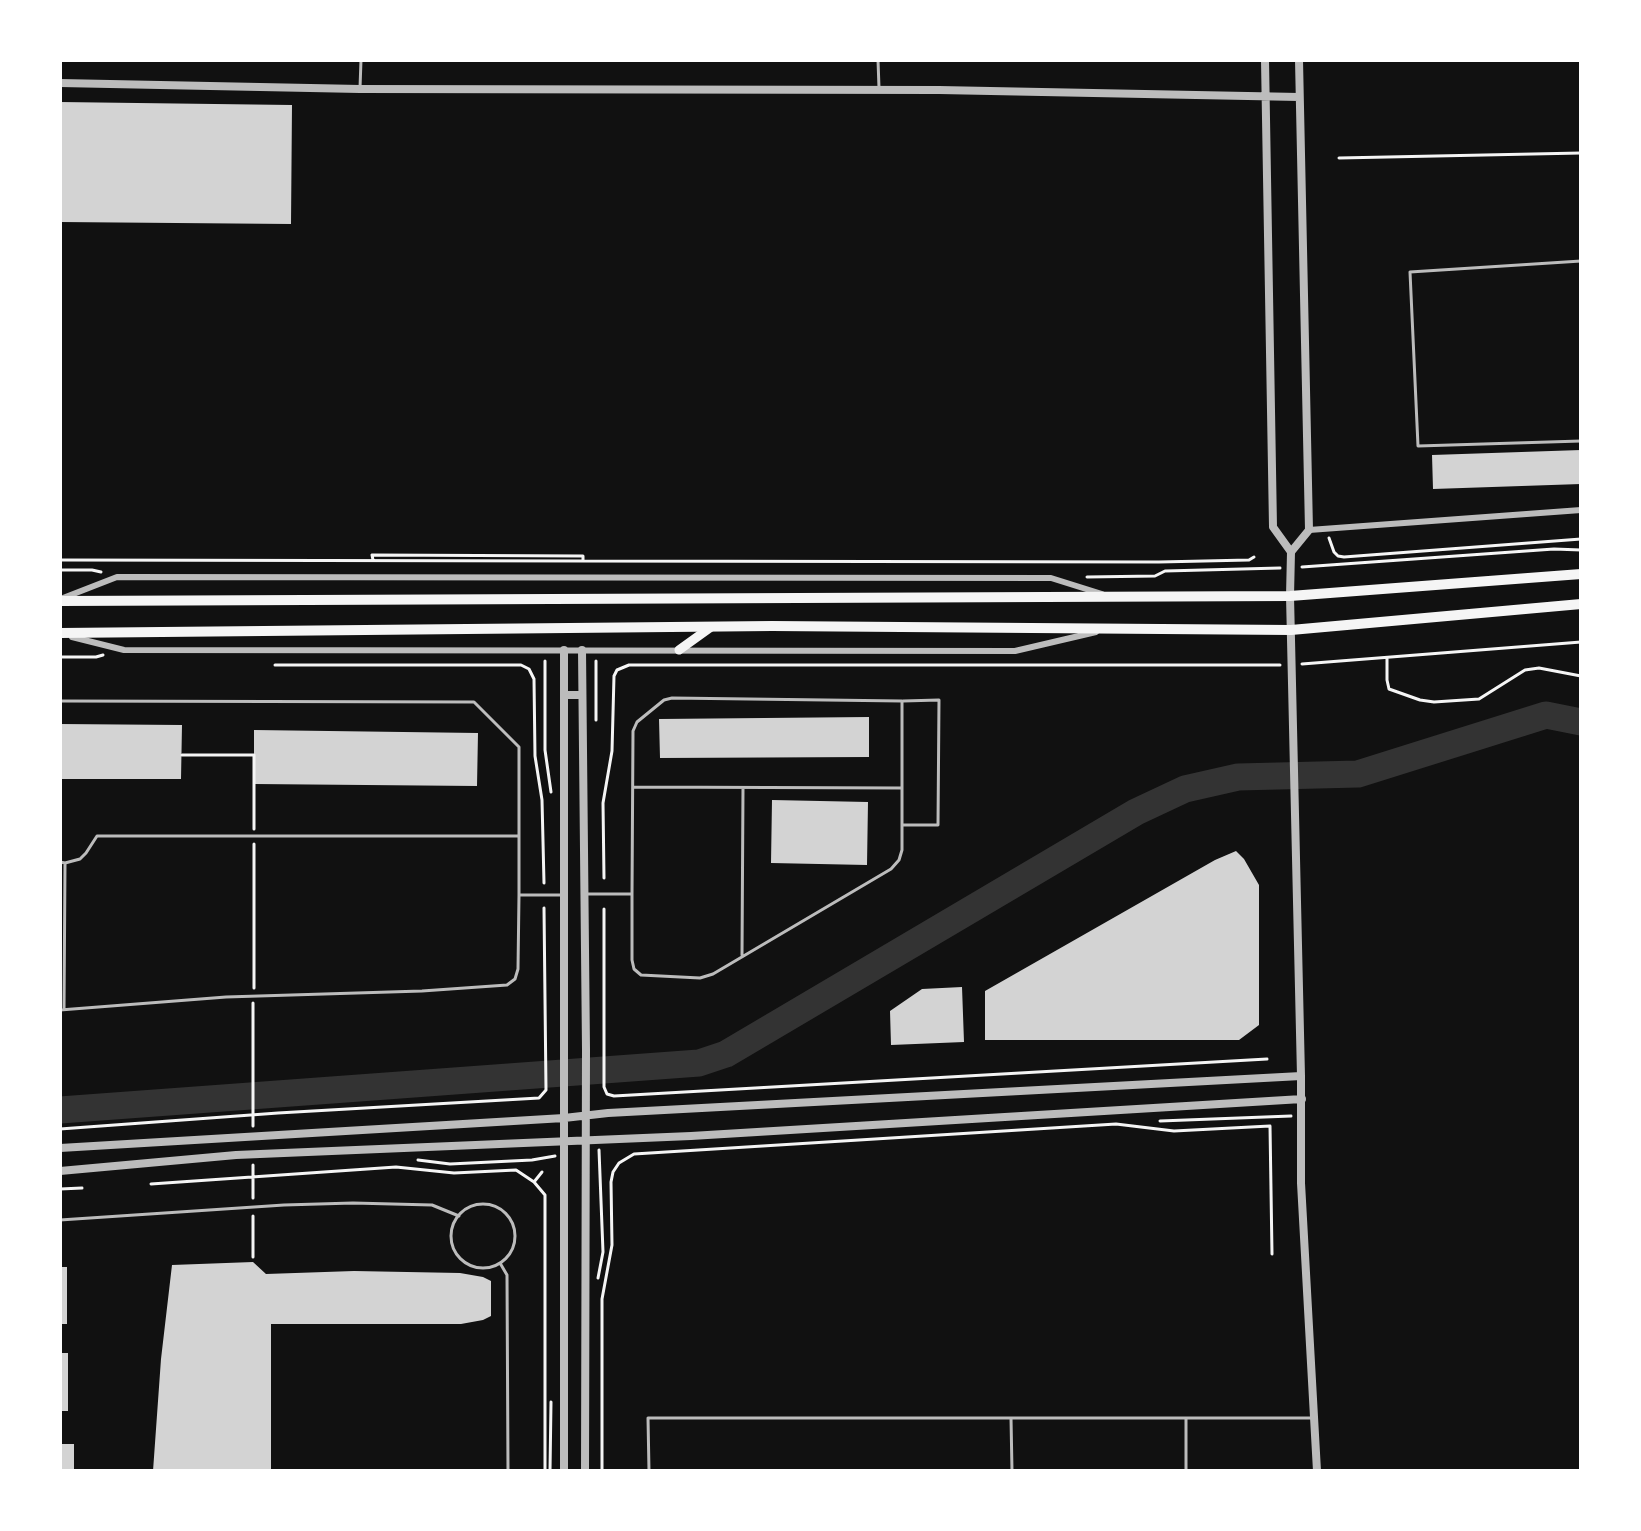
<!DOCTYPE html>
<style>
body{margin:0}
#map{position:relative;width:1641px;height:1531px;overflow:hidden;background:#111;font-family:"Sofia Sans Condensed",sans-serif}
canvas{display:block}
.frame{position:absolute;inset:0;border:62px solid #fff;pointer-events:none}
</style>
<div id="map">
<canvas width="1641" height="1531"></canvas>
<div class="frame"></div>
</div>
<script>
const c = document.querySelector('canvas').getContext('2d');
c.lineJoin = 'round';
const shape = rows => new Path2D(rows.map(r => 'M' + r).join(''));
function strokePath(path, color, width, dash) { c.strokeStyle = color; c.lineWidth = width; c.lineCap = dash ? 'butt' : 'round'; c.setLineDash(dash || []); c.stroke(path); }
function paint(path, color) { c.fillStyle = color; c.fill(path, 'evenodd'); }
strokePath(shape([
 [60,1110,699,1063,726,1054,1136,812,1185,789,1238,777,1358,774,1546,715,1581,722]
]), '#333', 27);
paint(shape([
 [60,102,292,105,291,224,60,222],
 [1581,450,1581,484,1433,489,1432,455],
 [869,717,869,757,660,758,659,719],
 [60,724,182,725,181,779,60,779],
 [254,730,478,733,477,786,254,784],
 [772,800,868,802,867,865,771,863],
 [1236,851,1244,859,1259,885,1259,1025,1239,1040,985,1040,985,991,1215,860],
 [962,987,964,1042,891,1045,890,1011,922,989],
 [253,1262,266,1274,354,1271,460,1273,483,1277,491,1281,491,1316,483,1320,461,1324,271,1324,271,1471,153,1471,161,1359,172,1265],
 [60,1267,67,1267,67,1324,60,1324],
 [60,1353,68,1353,68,1411,60,1411],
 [60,1444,74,1444,74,1471,60,1471]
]), '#d3d3d3');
strokePath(shape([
 [1339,158,1581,153],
 [1329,538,1334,552,1338,556,1344,557,1581,539],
 [60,560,583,561],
 [373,560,372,555,583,556,583,561,1159,562,1249,560,1254,557],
 [1302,567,1554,549,1581,550],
 [60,570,92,570,101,572],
 [1087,577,1155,576,1165,571,1280,568],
 [60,657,96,657,103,655],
 [1387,658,1387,680,1389,689,1420,700,1434,702,1479,699,1525,670,1539,668,1581,676],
 [545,661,545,750,551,792],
 [1302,664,1581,642],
 [275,665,521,665,529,669,534,679,535,756,542,800,544,883],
 [596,720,596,661],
 [182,755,254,755,254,829],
 [604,878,603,803,612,751,614,676,617,670,629,665,1280,665],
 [604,909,604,1087,607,1094,614,1096,1267,1059],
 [254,988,254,844],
 [1160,1121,1291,1116],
 [253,1126,253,1003],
 [60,1129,278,1113,539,1098,546,1090,544,908],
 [418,1160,450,1164,532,1160,555,1156],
 [542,1172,534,1182,545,1195,545,1471],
 [151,1184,396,1167,454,1173,516,1170,534,1182],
 [60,1189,82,1188],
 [253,1198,253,1165],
 [253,1257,253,1216],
 [598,1278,603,1252,599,1150],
 [550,1471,551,1402],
 [602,1471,602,1299,612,1245,611,1182,613,1172,619,1163,634,1154,1116,1124,1174,1131,1270,1126,1272,1254]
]), '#f5f5f5', 3);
strokePath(shape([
 [878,60,879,88],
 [360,88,361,60],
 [1581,261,1410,272,1418,446,1581,441],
 [60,701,474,702,519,747,519,895,518,969,515,979,507,985,422,991,226,997,60,1010],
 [633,787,902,788],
 [902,825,938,825,939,700,903,701],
 [60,862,65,863,80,859,86,853,97,836,519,836],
 [586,894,632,894,632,960,634,969,641,975,700,978,713,974,891,869,899,860,902,850,902,701,672,698,664,700,637,722,633,731,632,894],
 [519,895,562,895],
 [742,955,743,788],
 [64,1009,65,864],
 '451 1236a32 32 0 1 1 64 0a32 32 0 1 1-64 0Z',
 [60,1220,284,1205,353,1203,432,1205,459,1216],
 [500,1263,507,1275,508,1471],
 [1011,1418,1012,1471],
 [1186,1419,1186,1471],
 [649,1471,648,1418,1314,1418]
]), '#bcbcbc', 3);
strokePath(shape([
 [1309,530,1581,510],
 [63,598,117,577,1051,578,1102,594],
 [72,637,124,650,1015,651,1096,632]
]), '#bcbcbc', 6);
strokePath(shape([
 [1265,60,1273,527,1291,552,1290,596,1301,1076,1301,1183,1317,1471],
 [60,83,360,89,939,90,1299,97],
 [1291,552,1309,530,1299,60],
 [564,650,564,1471],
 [582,650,586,1050,585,1471],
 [564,695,582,695],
 [60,1148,564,1118,608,1113,1301,1076],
 [60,1171,236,1155,691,1136,1302,1099]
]), '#bcbcbc', 8);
strokePath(shape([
 [679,650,711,627]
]), '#f5f5f5', 9);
strokePath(shape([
 [60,601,1290,596,1581,574],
 [60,633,772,626,1291,630,1581,604]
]), '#f5f5f5', 10);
</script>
